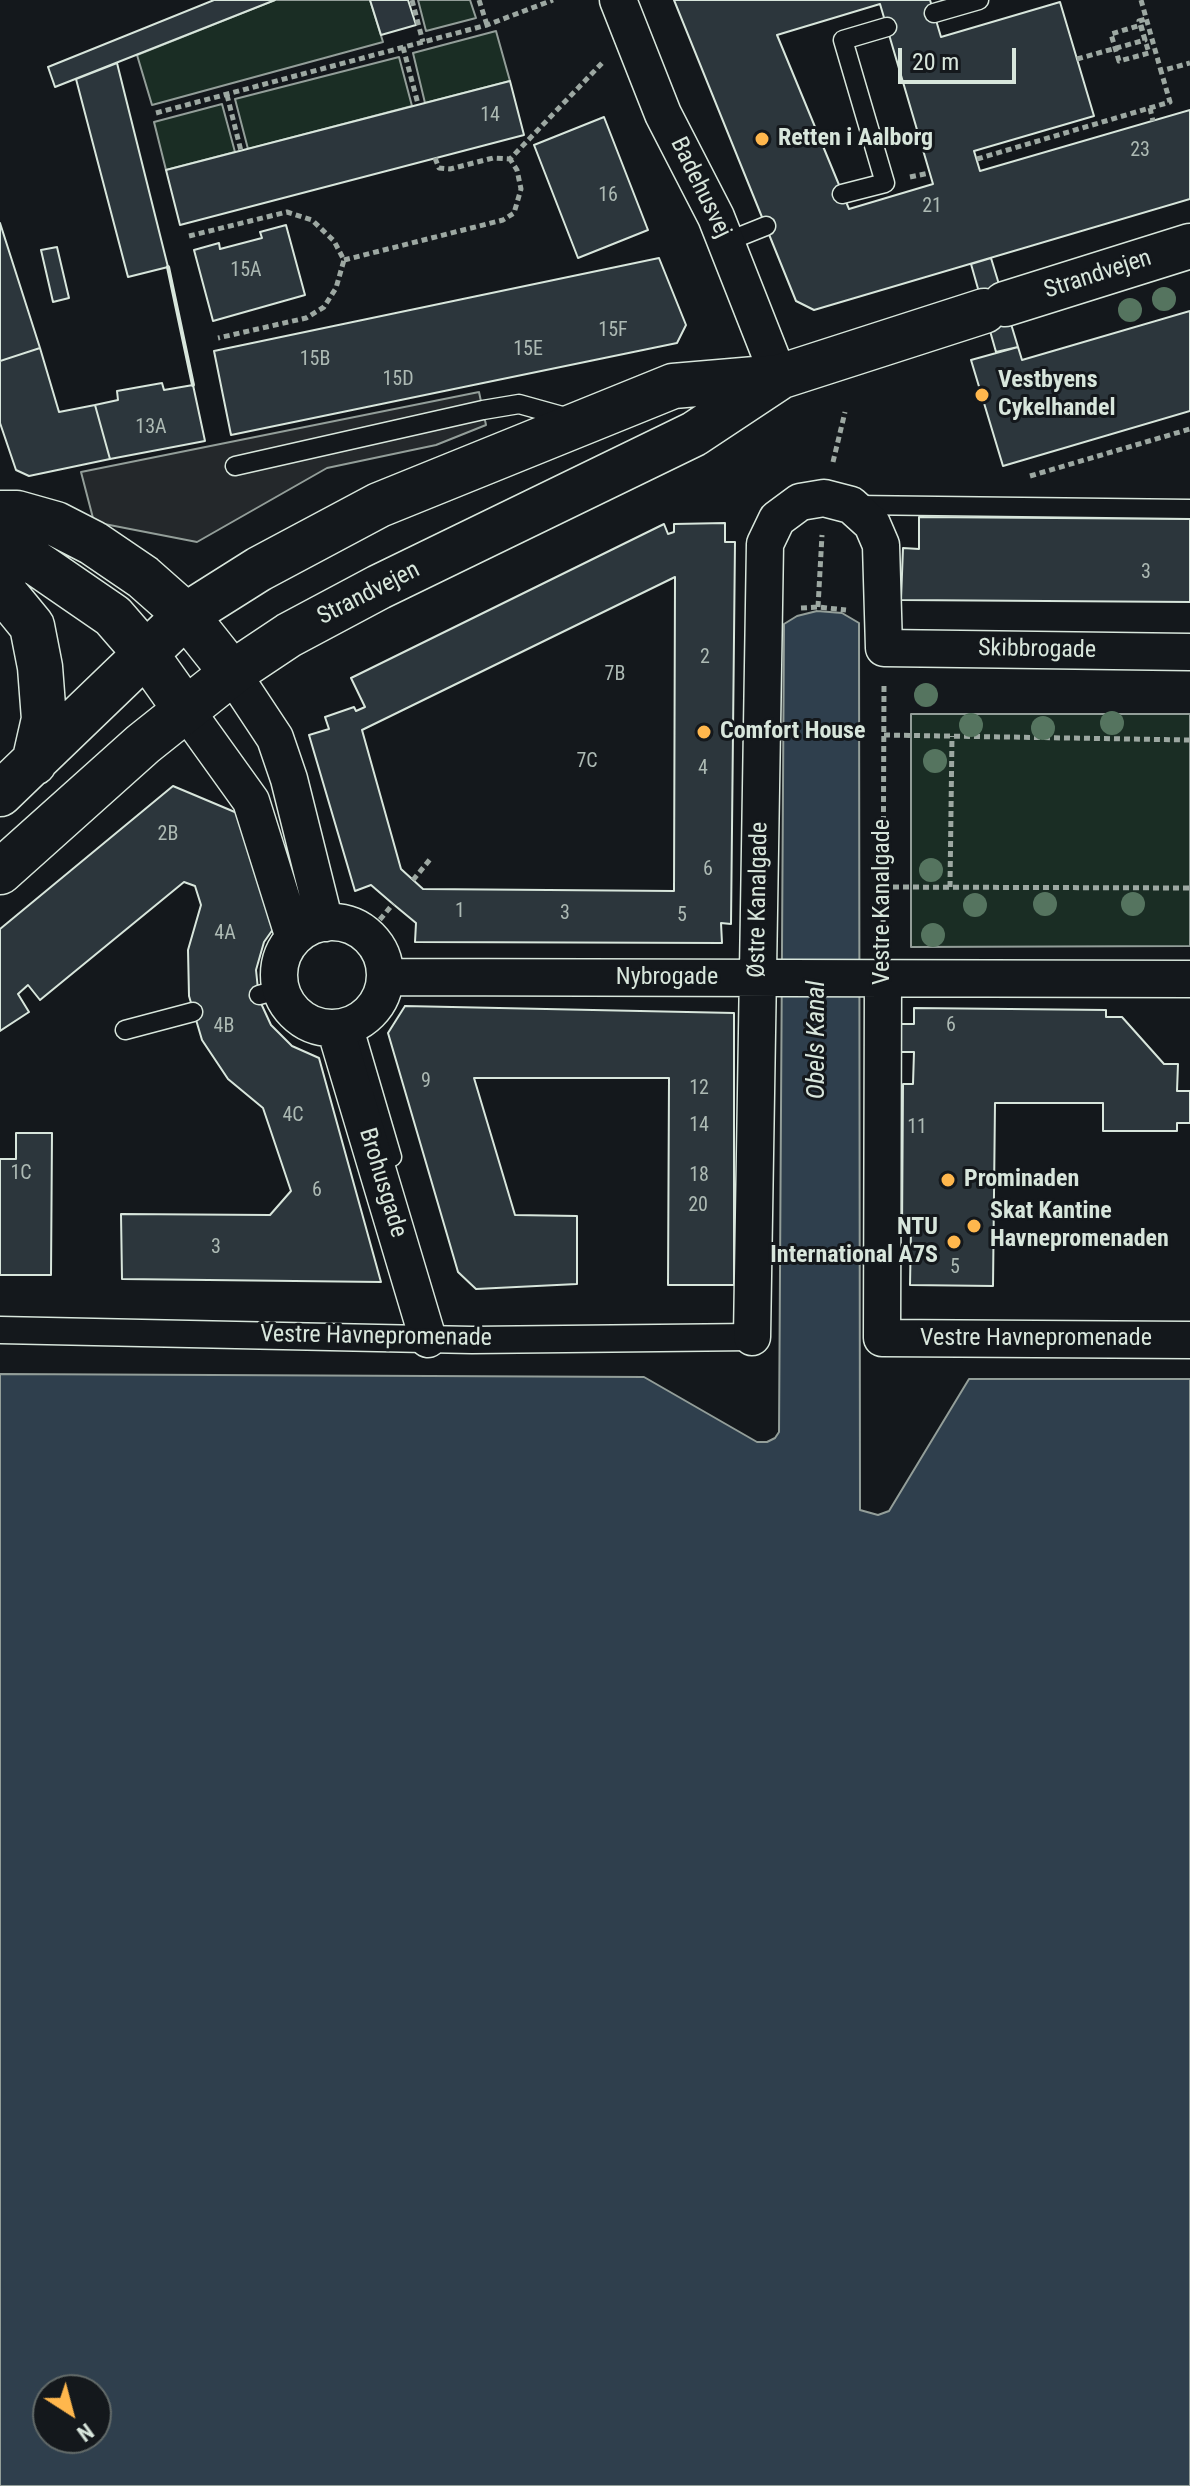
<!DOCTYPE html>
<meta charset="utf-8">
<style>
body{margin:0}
#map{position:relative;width:1190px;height:2486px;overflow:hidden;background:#14181c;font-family:"Roboto Condensed",sans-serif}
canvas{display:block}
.north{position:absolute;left:32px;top:2374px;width:80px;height:80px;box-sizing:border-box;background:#14181c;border:2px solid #626a69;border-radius:50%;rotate:144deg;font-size:22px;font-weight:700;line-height:32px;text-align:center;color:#d8e6dc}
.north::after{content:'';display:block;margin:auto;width:28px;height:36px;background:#ffb74d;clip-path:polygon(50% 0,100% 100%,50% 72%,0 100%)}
.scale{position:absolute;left:898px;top:48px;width:118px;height:36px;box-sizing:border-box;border:4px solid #d8e6dc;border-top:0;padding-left:10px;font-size:24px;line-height:28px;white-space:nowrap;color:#d8e6dc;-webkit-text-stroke:6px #14181c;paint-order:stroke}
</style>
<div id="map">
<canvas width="1190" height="2486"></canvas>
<div class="north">N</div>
<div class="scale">20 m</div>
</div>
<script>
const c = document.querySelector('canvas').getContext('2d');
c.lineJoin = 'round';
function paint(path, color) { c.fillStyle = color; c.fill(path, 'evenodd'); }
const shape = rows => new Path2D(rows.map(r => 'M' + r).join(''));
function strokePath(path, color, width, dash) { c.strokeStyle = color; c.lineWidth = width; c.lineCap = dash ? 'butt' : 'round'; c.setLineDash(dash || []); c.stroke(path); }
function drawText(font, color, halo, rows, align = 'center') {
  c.font = font + ' "Roboto Condensed",sans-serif'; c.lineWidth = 6; c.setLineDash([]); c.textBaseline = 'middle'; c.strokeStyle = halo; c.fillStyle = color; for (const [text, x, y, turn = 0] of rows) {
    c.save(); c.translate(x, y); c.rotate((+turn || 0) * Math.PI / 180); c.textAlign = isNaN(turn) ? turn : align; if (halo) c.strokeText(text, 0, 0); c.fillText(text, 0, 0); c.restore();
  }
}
const green = shape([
 [275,0,370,0,383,42,152,105,137,55,275,0],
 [418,0,470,0,476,18,426,31,418,0],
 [496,31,510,81,425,103,413,53,496,31],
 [399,57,412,106,248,149,235,99,399,57],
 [222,104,235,152,166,170,154,122,222,104],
 [911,714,1190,714,1190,946,911,947,911,714]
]);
paint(green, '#1a2d24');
strokePath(green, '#939e99', 2);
const parking = shape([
 [479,392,486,425,436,445,327,468,197,542,94,522,81,472,479,392]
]);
paint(parking, '#24282b');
strokePath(parking, '#939e99', 2);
const water = shape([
 [817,611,842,613,859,623,860,1510,878,1515,889,1511,969,1379,1190,1379,1190,2486,0,2486,0,1374,644,1377,757,1442,767,1442,775,1438,779,1432,784,624,797,616,817,611],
 [48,2390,96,2390,96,2438,48,2438,48,2390]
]);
paint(water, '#2f3f4d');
strokePath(water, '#939e99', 2);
const building = shape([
 [214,0,275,0,55,87,48,67,214,0],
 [370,0,408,0,416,25,381,35,370,0],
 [674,0,930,0,941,37,1060,2,1094,116,974,151,980,171,1190,110,1190,199,814,310,796,301,674,0],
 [880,4,933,184,849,209,777,35,880,4],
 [117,63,168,267,128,277,76,79,117,63],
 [510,81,524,135,180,225,166,170,510,81],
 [604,117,648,230,578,258,534,145,604,117],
 [0,223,40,348,0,361,0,223],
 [286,225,305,295,213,321,194,250,219,243,220,249,262,238,260,232,286,225],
 [57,247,69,298,53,302,41,250,57,247],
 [659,258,686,325,677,343,231,435,214,351,659,258],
 [991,258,1018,347,996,352,971,264,991,258],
 [1190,311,1190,411,1003,466,971,360,1018,347,1022,360,1190,311],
 [40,348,59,412,95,405,110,459,29,476,16,470,0,423,0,361,40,348],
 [162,383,164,390,193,385,205,441,110,459,95,405,118,400,117,391,162,383],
 [919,517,1190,519,1190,602,901,600,903,548,919,549,919,517],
 [725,523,725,542,735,542,731,924,721,923,722,943,415,942,416,923,393,904,371,885,355,891,309,735,329,729,325,717,354,707,356,711,365,707,351,678,664,524,668,534,674,532,674,524,725,523],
 [675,577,674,891,423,889,401,869,362,730,675,577],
 [173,786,249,818,281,918,264,942,256,970,259,999,271,1025,292,1046,319,1058,381,1282,122,1279,121,1214,270,1215,291,1191,263,1108,228,1079,202,1040,189,996,188,950,201,905,195,886,184,882,40,1000,28,985,18,994,29,1012,0,1031,0,929,173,786],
 [405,1006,734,1013,734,1285,668,1285,669,1078,474,1078,515,1215,577,1216,577,1284,476,1289,458,1272,388,1033,405,1006],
 [914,1008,1106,1010,1106,1017,1122,1017,1164,1064,1178,1064,1177,1091,1190,1091,1190,1123,1177,1123,1177,1131,1103,1131,1103,1103,995,1103,993,1286,910,1285,911,1229,902,1229,903,1084,913,1084,914,1052,898,1052,898,1024,914,1024,914,1008],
 [16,1133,52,1133,51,1275,0,1275,0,1159,16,1159,16,1133]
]);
paint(building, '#2c363c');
strokePath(building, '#d8e6dc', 2);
const service = shape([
 [934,13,979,0],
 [842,194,885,183,843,40,887,27],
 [726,242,766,226],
 [235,466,483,410,519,404,573,419],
 [854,505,1190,509],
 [259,995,281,989],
 [353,1024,392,1157],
 [125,1030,193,1012]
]);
const pedestrian = shape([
 [0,1330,472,1340,752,1337]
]);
const minor = shape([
 [618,0,663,114,716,217,779,377],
 [232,673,275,738,289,779,325,923],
 [185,709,251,801,294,938],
 '279 975a53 53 0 1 1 106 0a53 53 0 1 1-106 0Z',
 [385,977,1190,979],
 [883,979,882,1338,1190,1340],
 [335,1028,428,1339],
 [752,1337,765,544,777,519,800,502,824,498,851,505,872,524,881,545,884,648,1190,652]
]);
const tertiary = shape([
 [1005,304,1190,246],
 [0,513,17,513,56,524,93,543,143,577,186,615,232,673],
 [0,550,36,563,113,616,146,654,185,709],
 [0,587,32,626,40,667,44,719,34,763],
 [0,794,186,615,259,569,379,505,673,386,779,377,984,311],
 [0,872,143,744,232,673,289,635,379,587,694,434,777,379]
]);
strokePath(service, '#d8e6dc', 21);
strokePath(pedestrian, '#d8e6dc', 29);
strokePath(minor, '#d8e6dc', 39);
strokePath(tertiary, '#d8e6dc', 47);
strokePath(shape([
 [412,0,423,42],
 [479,0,487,25],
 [1141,0,1161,71],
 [403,47,418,104],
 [1077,59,1145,40,1141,25,1111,34,1119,61,1149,53,1139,21,1146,19],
 [227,95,241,151],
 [1150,108,1153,121],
 [156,113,487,25,553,0],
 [435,158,439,168,450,169,493,158,510,159,603,62],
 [977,159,1170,102,1161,71,1190,63],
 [910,177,929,173],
 [189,236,287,212,312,220,334,241,344,260,336,288,324,307,306,318,218,338],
 [344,260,503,220,514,213,521,189,517,170,510,159],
 [833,462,845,412],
 [1030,476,1190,429],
 [818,607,822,535],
 [801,608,818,607,846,610],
 [884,735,1190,740],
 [413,880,432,857],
 [883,887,1190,888],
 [950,887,952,736],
 [367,935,393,904],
 [883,942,884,684]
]), '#9da8a2', 5, [6, 4]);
strokePath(service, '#14181c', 18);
strokePath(pedestrian, '#14181c', 26);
strokePath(minor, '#14181c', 36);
strokePath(tertiary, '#14181c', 44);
strokePath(shape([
 [168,267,193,385]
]), '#d8e6dc', 4);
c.fillStyle = '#55745f';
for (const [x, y] of [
 [1164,299],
 [1130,310],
 [926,695],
 [1112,723],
 [971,725],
 [1043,728],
 [935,761],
 [931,870],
 [1045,904],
 [1133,904],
 [975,905],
 [933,935]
]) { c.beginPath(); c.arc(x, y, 12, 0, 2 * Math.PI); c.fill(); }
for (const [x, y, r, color] of [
 [762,139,8,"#ffb74d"],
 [982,395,8,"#ffb74d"],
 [704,732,8,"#ffb74d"],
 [948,1180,8,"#ffb74d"],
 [974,1226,8,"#ffb74d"],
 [954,1242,8,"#ffb74d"]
]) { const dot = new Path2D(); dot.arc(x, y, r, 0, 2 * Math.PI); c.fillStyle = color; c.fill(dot); strokePath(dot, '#14181c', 3); }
drawText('20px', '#adbab4', null, [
 ["14",490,116],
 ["23",1140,151],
 ["16",608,196],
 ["21",932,207],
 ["15A",246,271],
 ["15F",613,331],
 ["15E",528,350],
 ["15B",315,360],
 ["15D",398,380],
 ["13A",151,428],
 ["3",1146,573],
 ["2",705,658],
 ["7B",615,675],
 ["7C",587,762],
 ["4",703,769],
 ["2B",168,835],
 ["6",708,870],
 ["1",460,912],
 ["3",565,914],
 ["5",682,916],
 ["4A",225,934],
 ["6",951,1026],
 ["4B",224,1027],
 ["9",426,1082],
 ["12",699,1089],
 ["4C",293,1116],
 ["14",699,1126],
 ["11",917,1128],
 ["1C",21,1174],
 ["18",699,1176],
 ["6",317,1191],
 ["20",698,1206],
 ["3",216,1248],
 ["5",955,1268]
]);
drawText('bold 24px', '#d8e6dc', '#14181c', [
 ["Retten i Aalborg",778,139],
 ["Vestbyens",998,381],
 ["Cykelhandel",998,409],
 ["Comfort House",720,732],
 ["Prominaden",964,1180],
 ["Skat Kantine",990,1212],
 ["Havnepromenaden",990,1240],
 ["NTU",938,1228,"right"],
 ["International A7S",938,1256,"right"]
], 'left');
drawText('24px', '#d8e6dc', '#14181c', [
 ["Badehusvej",700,188,64],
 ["Strandvejen",1098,275,-18],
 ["Strandvejen",369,594,-27],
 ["Skibbrogade",1037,650,1],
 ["Østre Kanalgade",759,900,-89],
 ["Vestre Kanalgade",883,902,-90],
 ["Nybrogade",667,978],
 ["Brohusgade",382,1183,73],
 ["Vestre Havnepromenade",376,1337,1],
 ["Vestre Havnepromenade",1036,1339]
]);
drawText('italic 26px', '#d8e6dc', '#14181c', [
 ["Obels Kanal",817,1040,-90]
]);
</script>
